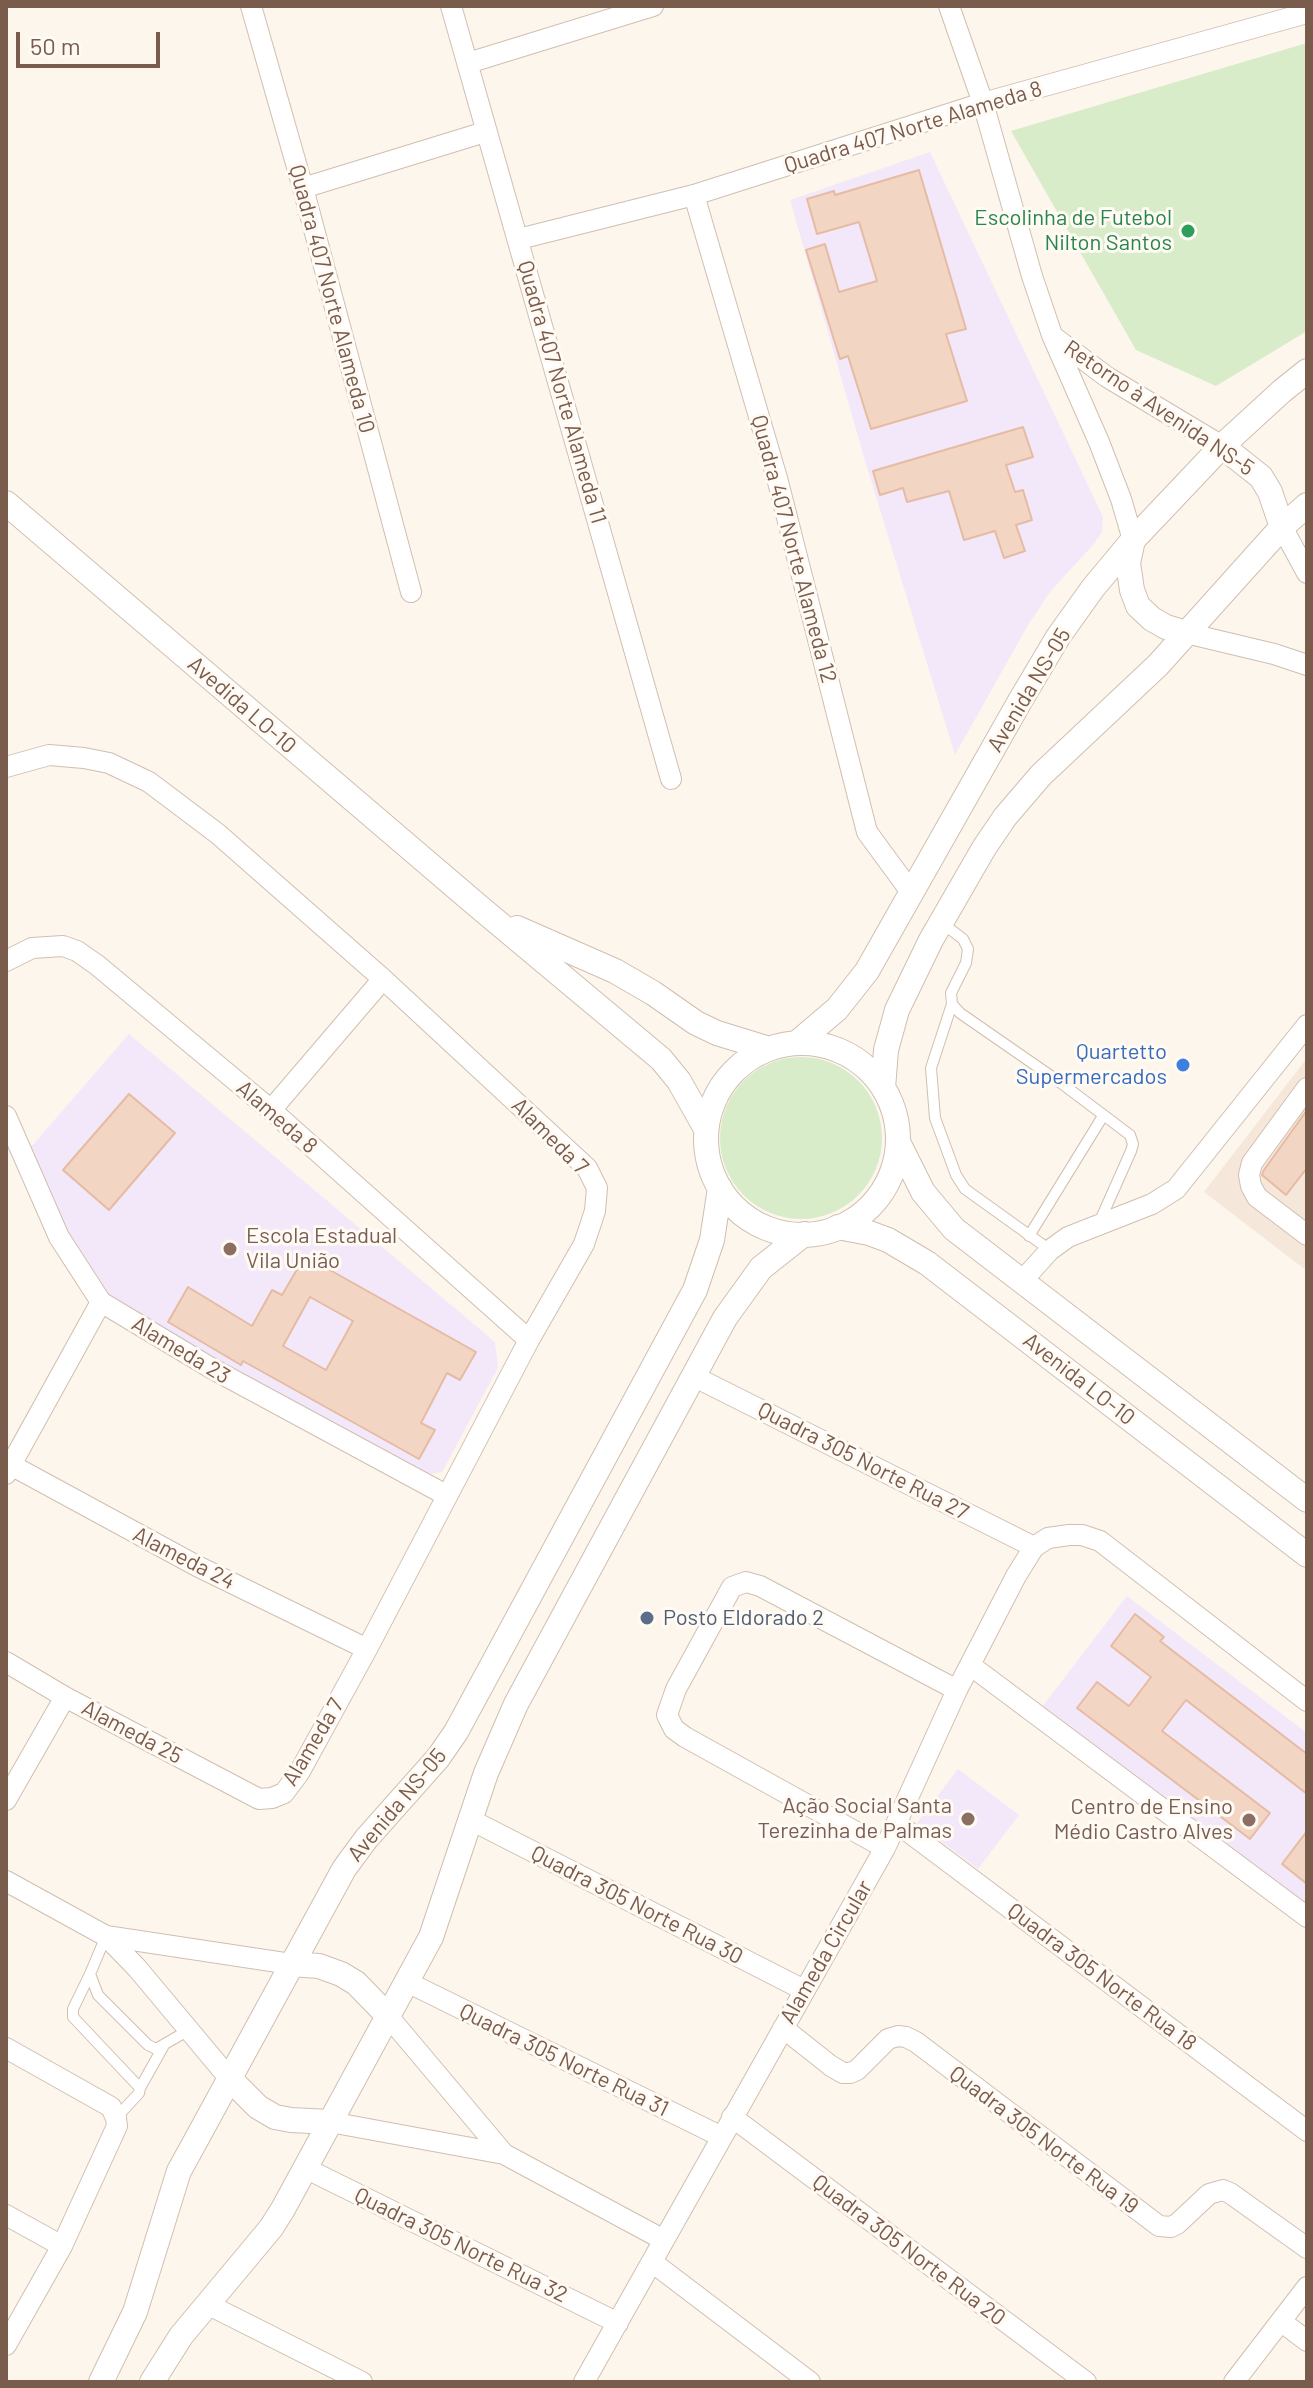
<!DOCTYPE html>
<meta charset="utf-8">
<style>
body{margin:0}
#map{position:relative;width:1313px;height:2388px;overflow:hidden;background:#fdf6ec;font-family:Barlow,sans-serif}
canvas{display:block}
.frame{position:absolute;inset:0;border:8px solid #7a5c4d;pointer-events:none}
.scale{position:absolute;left:16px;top:32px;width:144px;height:36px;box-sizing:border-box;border:4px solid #7a5c4d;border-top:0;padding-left:10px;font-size:24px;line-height:28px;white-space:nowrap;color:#7a5c4d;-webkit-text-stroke:6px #fffaf3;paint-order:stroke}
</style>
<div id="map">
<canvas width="1313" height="2388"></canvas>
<div class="frame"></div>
<div class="scale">50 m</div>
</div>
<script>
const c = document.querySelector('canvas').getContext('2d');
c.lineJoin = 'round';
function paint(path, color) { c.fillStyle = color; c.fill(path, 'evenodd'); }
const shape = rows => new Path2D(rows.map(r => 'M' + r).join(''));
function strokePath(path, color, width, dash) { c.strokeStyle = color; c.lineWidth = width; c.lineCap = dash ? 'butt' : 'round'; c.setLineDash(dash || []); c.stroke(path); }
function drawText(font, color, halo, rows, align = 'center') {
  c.font = font + ' Barlow,sans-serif'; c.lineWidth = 6; c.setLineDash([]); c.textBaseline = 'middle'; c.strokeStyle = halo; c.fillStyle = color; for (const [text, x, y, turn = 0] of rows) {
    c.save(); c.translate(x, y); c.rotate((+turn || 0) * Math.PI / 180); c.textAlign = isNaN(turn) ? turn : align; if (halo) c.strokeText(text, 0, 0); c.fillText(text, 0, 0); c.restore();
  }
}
paint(shape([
 [1307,1058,1307,1271,1204,1192]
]), '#f5e8da');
paint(shape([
 [930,152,1103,517,1102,532,1093,545,1050,592,1028,625,955,755,866,464,790,200],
 [129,1034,495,1342,498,1368,442,1472,421,1475,218,1365,106,1295,67,1233,31,1147],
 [1127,1596,1307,1733,1307,1908,1042,1707],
 [958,1769,1019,1815,978,1869,917,1823]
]), '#f3e8fa');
paint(shape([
 [1307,43,1307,331,1216,386,1136,350,1011,131],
 '720 1138a81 81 0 1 1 162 0a81 81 0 1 1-162 0Z'
]), '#d8ecc9');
const building = shape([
 [919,170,966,329,946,334,967,401,871,429,848,356,840,359,806,250,825,244,839,292,877,281,859,222,817,234,807,199,834,191,835,195,919,170],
 [1023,427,1033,457,1006,465,1015,492,1023,490,1032,520,1016,525,1025,551,1004,558,995,531,964,540,949,491,907,502,903,488,880,495,873,471,1023,427],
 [129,1094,175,1133,109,1210,63,1170,129,1094],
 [1307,1110,1307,1168,1286,1195,1262,1175,1264,1170,1307,1110],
 [305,1256,476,1352,460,1380,447,1373,421,1423,435,1430,419,1459,243,1361,241,1365,168,1322,188,1287,252,1326,272,1290,282,1295,305,1256],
 [310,1297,353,1321,326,1370,283,1346,310,1297],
 [1135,1614,1164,1637,1160,1641,1307,1754,1307,1794,1186,1700,1162,1731,1270,1813,1250,1839,1077,1708,1097,1682,1129,1706,1151,1677,1111,1646,1135,1614],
 [1307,1831,1307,1884,1282,1864,1307,1831]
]);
paint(building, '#f3d5c3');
strokePath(building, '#e6bba3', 2);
const service = shape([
 [942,923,963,939,968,949,966,963,951,993,952,1004,960,1013,1061,1083,1130,1135,1133,1144,1131,1151,1099,1223],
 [952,1004,931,1068,935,1118,956,1175,965,1189,1050,1250],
 [1029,1236,1103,1116],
 [106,1936,90,1974,98,1995,148,2045,156,2049,189,2030],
 [90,1974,73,2009,73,2017,140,2088,139,2093,116,2118],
 [140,2088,163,2047]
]);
const minor = shape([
 [251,6,303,188,411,592],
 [451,6,671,779],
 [949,6,983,103,1032,276,1052,335,1099,442,1121,499,1133,540],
 [468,63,653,6],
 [303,188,485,132],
 [694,195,777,478,867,832,911,892],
 [519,239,694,195,983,103,1307,13],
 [1055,338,1107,377,1222,446],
 [1282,527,1307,573],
 [1186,633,1274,654,1307,665],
 [6,767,49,755,84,758,109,763,149,782,218,834,383,979,587,1168,597,1188,595,1211,584,1244,529,1340,367,1649,299,1773,284,1793,272,1798,259,1799,65,1697,6,1662],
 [6,961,32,948,63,946,77,951,97,965,271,1110,529,1340],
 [1307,1088,1252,1163,1249,1175,1251,1186,1257,1197,1307,1235],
 [271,1110,383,979],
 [6,1116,59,1237,101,1302,211,1368,446,1495],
 [1022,1281,1050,1250,1068,1237,1152,1204,1176,1189,1307,1025],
 [693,1376,1034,1547],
 [6,1460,11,1465,197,1566,367,1649],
 [6,1474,101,1302],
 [970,1665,1307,1917],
 [6,1800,65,1697],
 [471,1820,804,1990],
 [898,1824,1307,2131],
 [885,1848,685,1737,674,1729,667,1715,676,1689,732,1587,746,1582,760,1586,957,1690],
 [6,1881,106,1936,137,1968,229,2078],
 [106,1936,291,1964],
 [407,1982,722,2137],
 [388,2016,504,2154],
 [783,2028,831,2066,843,2073,850,2073,857,2070,888,2039,898,2036,906,2037,916,2042,1159,2226,1171,2227,1177,2224,1209,2194,1223,2190,1230,2193,1307,2248],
 [6,2048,111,2107,116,2118,117,2126,62,2246,6,2345],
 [732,2117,1086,2382],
 [330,2122,504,2154,664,2240],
 [305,2168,618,2323],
 [6,2215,62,2246],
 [652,2262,810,2382],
 [207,2304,362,2382],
 [1282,2322,1307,2341],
 [584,2382,885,1848,957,1690,1016,1576,1034,1547,1048,1538,1069,1535,1082,1535,1100,1541,1307,1701],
 [1234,2382,1307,2287]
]);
const tertiary = shape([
 [1222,446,1261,477,1270,492,1282,527],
 [6,503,478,906,661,1059,679,1081,706,1129],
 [1133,540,1128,563,1132,590,1138,606,1152,619,1166,627,1186,633],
 [517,928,615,971,653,993,696,1023,717,1033,769,1049],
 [797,1043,837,1009,867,971,1020,701,1058,637,1093,588,1133,540,1222,446,1282,391,1307,371],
 '706 1139a96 96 0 1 1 192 0a96 96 0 1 1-192 0Z',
 [883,1088,886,1050,897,1010,931,940,984,848,1005,817,1041,775,1158,665,1282,527,1307,505],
 [898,1142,923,1192,954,1229,1307,1500],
 [838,1227,869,1233,888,1240,927,1263,1307,1555],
 [291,1964,319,1966,341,1974,356,1983,388,2016],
 [229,2078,258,2107,275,2117,291,2120,330,2122],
 [101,2382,135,2312,179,2171,189,2153,344,1869,366,1839,438,1758,456,1732,695,1290,712,1240,720,1188],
 [152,2382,181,2336,271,2228,283,2209,431,1937,486,1773,516,1704,725,1318,761,1268,804,1234]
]);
strokePath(service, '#d1beb0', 12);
strokePath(minor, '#d1beb0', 22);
strokePath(tertiary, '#d1beb0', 26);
strokePath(service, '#fff', 10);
strokePath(minor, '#fff', 20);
strokePath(tertiary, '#fff', 24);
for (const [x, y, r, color] of [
 [1188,231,8,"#2e9e5b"],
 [1183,1065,8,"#3f7fe0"],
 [230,1249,8,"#8d6e63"],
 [647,1618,8,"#5c6f8a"],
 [968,1819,8,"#8d6e63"],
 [1249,1820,8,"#8d6e63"]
]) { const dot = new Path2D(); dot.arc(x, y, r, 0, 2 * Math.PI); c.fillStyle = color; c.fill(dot); strokePath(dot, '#fffaf3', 3); }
drawText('22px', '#7a5c4d', '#fffaf3', [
 ["Quadra 407 Norte Alameda 8",913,127,-17],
 ["Quadra 407 Norte Alameda 10",332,299,75],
 ["Quadra 407 Norte Alameda 11",562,392,74],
 ["Retorno à Avenida NS-5",1159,408,34],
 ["Quadra 407 Norte Alameda 12",794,549,75],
 ["Avenida NS-05",1029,690,-59],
 ["Avedida LO-10",242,705,41],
 ["Alameda 8",277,1117,41],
 ["Alameda 7",550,1136,45],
 ["Alameda 23",181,1350,31],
 ["Avenida LO-10",1079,1379,38],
 ["Quadra 305 Norte Rua 27",863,1461,27],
 ["Alameda 24",184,1558,27],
 ["Alameda 25",132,1732,28],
 ["Alameda 7",313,1742,-59],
 ["Avenida NS-05",397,1805,-50],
 ["Quadra 305 Norte Rua 30",637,1905,27],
 ["Alameda Circular",826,1952,-60],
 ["Quadra 305 Norte Rua 18",1102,1977,37],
 ["Quadra 305 Norte Rua 31",564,2060,26],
 ["Quadra 305 Norte Rua 19",1044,2140,37],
 ["Quadra 305 Norte Rua 32",461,2245,26],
 ["Quadra 305 Norte Rua 20",909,2250,37]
]);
drawText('22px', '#27864d', '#fffaf3', [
 ["Escolinha de Futebol",1172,218],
 ["Nilton Santos",1172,243]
], 'right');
drawText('22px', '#366cbe', '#fffaf3', [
 ["Quartetto",1167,1052],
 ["Supermercados",1167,1077]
], 'right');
drawText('22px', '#785e54', '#fffaf3', [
 ["Escola Estadual",246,1236,"left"],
 ["Vila União",246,1261,"left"],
 ["Ação Social Santa",952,1806],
 ["Terezinha de Palmas",952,1831],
 ["Centro de Ensino",1233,1807],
 ["Médio Castro Alves",1233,1832]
], 'right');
drawText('22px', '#4e5e75', '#fffaf3', [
 ["Posto Eldorado 2",663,1618]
], 'left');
</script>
